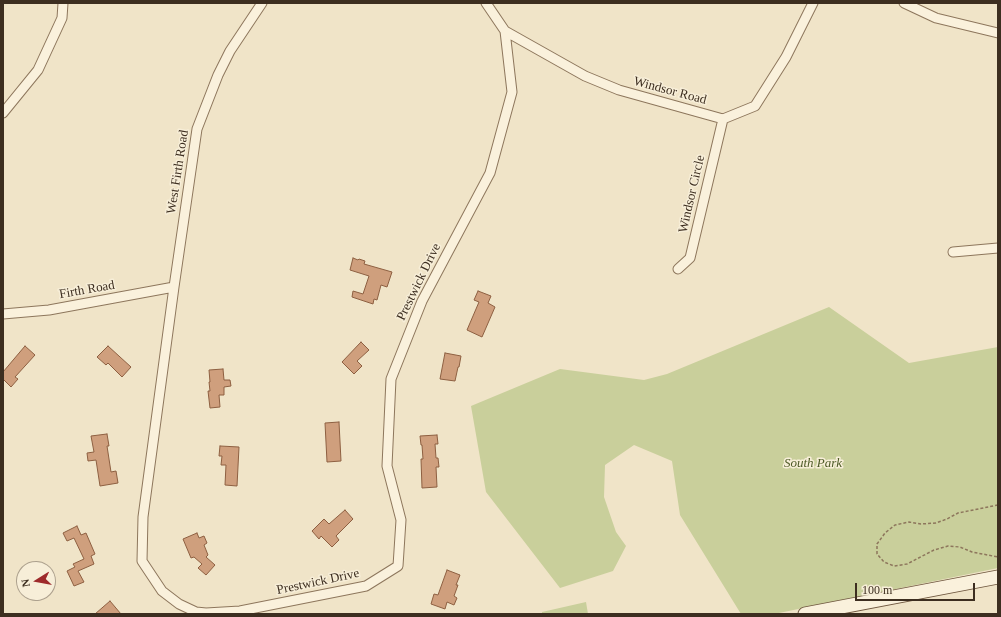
<!DOCTYPE html>
<style>
body{margin:0}
#map{position:relative;width:1001px;height:617px;overflow:hidden;background:#f0e4c8;font-family:"Times New Roman",serif}
canvas{display:block}
.frame{position:absolute;inset:0;border:4px solid #3d2e20;pointer-events:none}
.north{position:absolute;left:16px;top:561px;width:40px;height:40px;box-sizing:border-box;background:#f7eed8;border:1px solid #ada18e;border-radius:50%;rotate:259deg;font-size:11px;font-weight:700;line-height:16px;text-align:center;color:#3d2e20}
.north::after{content:'';display:block;margin:auto;width:14px;height:18px;background:#9e2a2b;clip-path:polygon(50% 0,100% 100%,50% 72%,0 100%)}
.scale{position:absolute;left:855px;top:583px;width:120px;height:18px;box-sizing:border-box;border:2px solid #3d2e20;border-top:0;padding-left:5px;font-size:12px;line-height:14px;white-space:nowrap;color:#3d2e20;-webkit-text-stroke:3px #f7eed8;paint-order:stroke}
</style>
<div id="map">
<canvas width="1001" height="617"></canvas>
<div class="frame"></div>
<div class="north">N</div>
<div class="scale">100 m</div>
</div>
<script>
const c = document.querySelector('canvas').getContext('2d');
c.lineJoin = 'round';
function paint(path, color) { c.fillStyle = color; c.fill(path, 'evenodd'); }
const shape = rows => new Path2D(rows.map(r => 'M' + r).join(''));
function strokePath(path, color, width, dash) { c.strokeStyle = color; c.lineWidth = width; c.lineCap = dash ? 'butt' : 'round'; c.setLineDash(dash || []); c.stroke(path); }
function drawText(font, color, halo, rows, align = 'center') {
  c.font = font + ' "Times New Roman",serif'; c.lineWidth = 3; c.setLineDash([]); c.textBaseline = 'middle'; c.strokeStyle = halo; c.fillStyle = color; for (const [text, x, y, turn = 0] of rows) {
    c.save(); c.translate(x, y); c.rotate((+turn || 0) * Math.PI / 180); c.textAlign = isNaN(turn) ? turn : align; if (halo) c.strokeText(text, 0, 0); c.fillText(text, 0, 0); c.restore();
  }
}
paint(shape([
 [829,307,909,363,998,347,998,568,774,614,741,614,680,515,672,461,634,445,605,465,604,497,616,532,626,546,613,571,560,588,486,492,471,406,560,369,644,380,667,374],
 [586,602,588,614,542,614,542,612]
]), '#c9cf9b');
const building = shape([
 [353,258,358,260,359,259,365,261,364,264,392,272,387,287,381,285,377,300,374,299,373,304,352,297,353,291,363,294,369,276,350,270,353,258],
 [478,291,491,296,488,303,495,307,482,337,467,330,479,302,474,300,478,291],
 [361,342,369,350,357,361,362,366,354,374,342,362,361,342],
 [25,346,35,355,15,377,18,379,11,387,3,379,3,372,25,346],
 [108,346,131,367,122,377,108,363,106,365,97,357,108,346],
 [445,353,461,356,459,367,458,367,455,381,440,379,445,353],
 [223,369,224,380,230,380,231,386,224,387,224,395,219,395,220,407,210,408,208,391,210,391,209,382,210,382,209,370,223,369],
 [339,422,341,461,327,462,325,423,339,422],
 [107,434,109,446,107,446,111,472,116,471,118,483,100,486,96,460,88,461,87,453,94,452,91,436,107,434],
 [437,435,438,444,435,444,436,458,438,458,439,467,436,467,437,487,422,488,421,459,423,459,422,445,421,445,420,436,437,435],
 [220,446,239,447,237,486,225,485,226,465,221,465,222,456,219,456,220,446],
 [345,510,353,519,336,536,339,540,332,547,321,536,319,539,312,531,324,519,329,524,345,510],
 [77,526,81,535,86,533,95,554,91,556,94,564,78,571,84,582,74,586,67,571,75,567,73,564,84,559,74,538,67,541,63,533,77,526],
 [197,533,199,538,204,536,207,543,204,545,208,555,206,557,215,565,206,575,198,568,202,564,194,557,191,558,183,539,197,533],
 [447,570,460,575,456,585,458,585,454,596,457,598,454,605,447,602,445,609,431,604,434,594,438,595,447,570],
 [110,601,121,614,95,614,110,601]
]);
paint(building, '#cf9f7d');
strokePath(building, '#8d5f41', 1);
const street = shape([
 [262,3,230,51,218,75,197,129,174,287,143,517,142,561,162,591,179,604,196,612,206,613,240,611,366,586,398,566,401,520,387,466,391,379,422,301,490,173,512,92,505,31],
 [486,3,505,31,585,76,619,90,723,119,755,106,786,57,813,3],
 [904,3,936,18,998,33],
 [3,113,38,70,62,18,63,3],
 [953,252,998,248],
 [678,269,690,258,723,119],
 [3,314,49,310,174,287]
]);
const secondary = shape([
 [805,614,998,577]
]);
strokePath(street, '#8d765c', 11);
strokePath(secondary, '#6f573f', 15);
strokePath(shape([
 [998,505,958,513,947,519,936,523,921,524,909,522,895,525,885,533,877,544,877,554,884,562,894,566,907,564,934,550,948,546,960,547,972,552,998,557]
]), '#8d765c', 1.5, [3, 2]);
strokePath(street, '#faf1dc', 9);
strokePath(secondary, '#faf1dc', 13);
drawText('13px', '#3d2e20', '#f7eed8', [
 ["Windsor Road",670,91,15],
 ["West Firth Road",178,172,-81],
 ["Windsor Circle",692,194,-77],
 ["Prestwick Drive",419,282,-64],
 ["Firth Road",87,290,-10],
 ["Prestwick Drive",318,582,-12]
]);
drawText('italic 13px', '#4d5a26', '#f7eed8', [
 ["South Park",813,464]
]);
</script>
